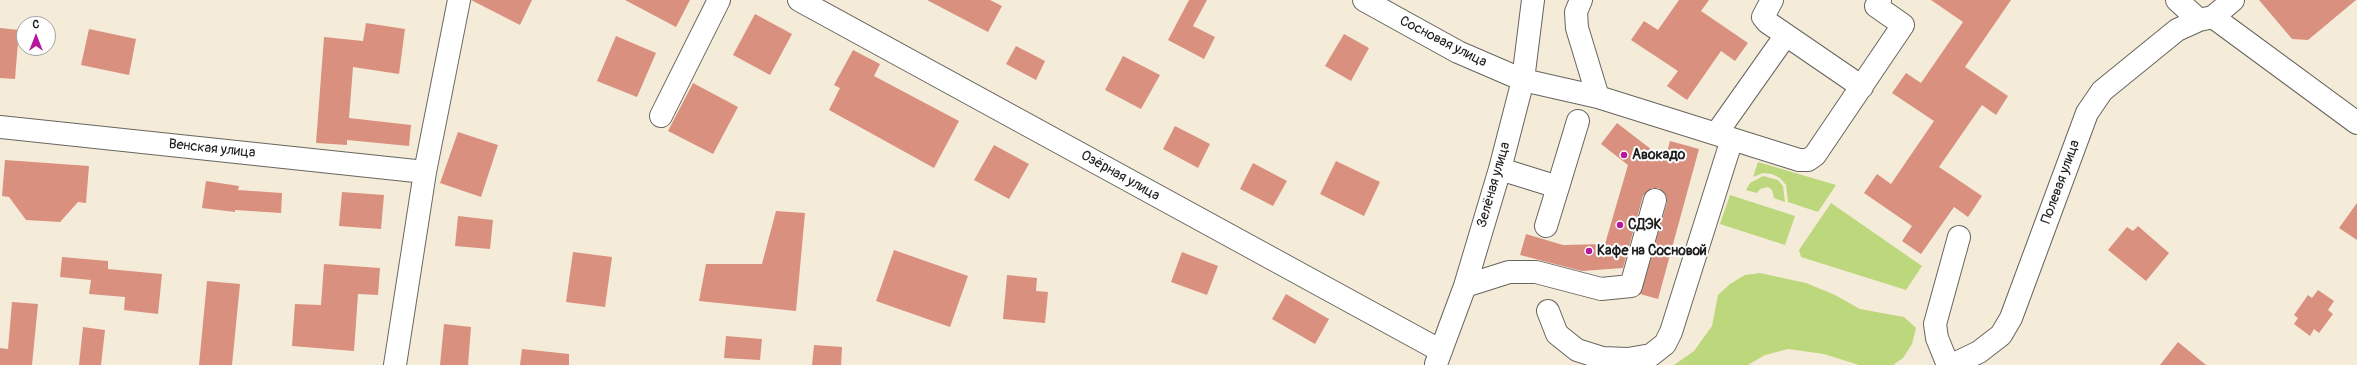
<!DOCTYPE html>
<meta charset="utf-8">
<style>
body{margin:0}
#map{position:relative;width:2357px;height:365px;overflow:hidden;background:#f4ecd8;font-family:Pangolin,sans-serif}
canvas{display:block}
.north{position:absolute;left:16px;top:16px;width:40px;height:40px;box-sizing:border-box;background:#fff;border:1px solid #a4a4a4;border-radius:50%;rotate:0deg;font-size:11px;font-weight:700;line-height:16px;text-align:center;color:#1c1c1c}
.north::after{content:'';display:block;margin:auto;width:14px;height:18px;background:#b5179e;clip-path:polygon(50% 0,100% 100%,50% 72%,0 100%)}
</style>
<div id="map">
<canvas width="2357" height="365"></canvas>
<div class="north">С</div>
</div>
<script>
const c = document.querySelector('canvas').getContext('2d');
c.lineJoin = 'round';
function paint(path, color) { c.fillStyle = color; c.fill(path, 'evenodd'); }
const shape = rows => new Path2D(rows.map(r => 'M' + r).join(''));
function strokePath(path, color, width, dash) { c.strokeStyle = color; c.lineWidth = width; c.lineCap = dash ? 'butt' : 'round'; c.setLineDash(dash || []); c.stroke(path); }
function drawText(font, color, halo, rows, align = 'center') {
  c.font = font + ' Pangolin,sans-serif'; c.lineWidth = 4; c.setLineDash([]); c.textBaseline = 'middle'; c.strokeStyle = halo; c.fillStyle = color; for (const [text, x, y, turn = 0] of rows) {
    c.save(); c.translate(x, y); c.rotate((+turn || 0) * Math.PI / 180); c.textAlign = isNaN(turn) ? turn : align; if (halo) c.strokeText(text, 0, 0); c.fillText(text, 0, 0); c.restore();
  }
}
paint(shape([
 [1758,162,1836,185,1818,212,1788,202,1786,185,1780,178,1772,174,1763,173,1753,177],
 [1763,176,1778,180,1783,186,1785,202,1774,198,1772,190,1768,187,1760,189,1757,193,1746,190,1750,183],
 [1730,195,1795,216,1785,245,1720,224],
 [1831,203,1922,266,1906,290,1801,257,1799,250],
 [1760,273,1806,283,1835,295,1860,309,1904,317,1916,328,1912,344,1903,358,1893,365,1859,365,1824,354,1788,349,1765,355,1748,365,1674,365,1694,351,1712,326,1718,295,1730,284,1745,275]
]), '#bcd77c');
paint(shape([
 [471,0,532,0,520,25],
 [625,0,690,0,676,27],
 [927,0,990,0,1002,6,988,32],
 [1189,0,1207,0,1193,26,1215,37,1204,59,1168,40],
 [1679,0,1709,0,1701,11,1748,43,1735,61,1721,51,1687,100,1667,86,1678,71,1631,40,1644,21,1658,30],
 [1931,0,2011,0,1965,67,2008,96,1996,115,1982,105,1939,167,1982,196,1968,217,1954,207,1921,254,1902,241,1912,226,1864,193,1877,174,1891,184,1934,121,1892,93,1906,73,1921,83,1963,22],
 [2259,0,2356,0,2308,40,2292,39],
 [755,14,792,34,770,75,733,55],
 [366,23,405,29,399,74,353,67,349,118,411,125,409,146,347,140,347,145,316,143,324,37,363,41],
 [0,28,19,30,15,79,0,78],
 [89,29,136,39,129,75,81,65],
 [1344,34,1369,48,1351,81,1325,66],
 [616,36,656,53,637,97,597,81],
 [1016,46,1045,61,1036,80,1006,64],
 [853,50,880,64,874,76,959,121,934,168,829,110,840,88,834,85],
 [1123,56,1160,75,1141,109,1105,90],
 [693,83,738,107,713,154,668,131],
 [1617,123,1665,160,1670,141,1699,149,1658,299,1640,294,1667,203,1667,197,1659,188,1652,188,1643,196,1623,268,1582,271,1520,255,1526,234,1563,245,1605,244,1628,165,1601,144],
 [1175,126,1210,144,1198,168,1163,149],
 [458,132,498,145,481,197,440,183],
 [994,145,1029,164,1009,199,974,180],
 [5,160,89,166,86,203,78,202,60,222,26,220,9,197,2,196],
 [1336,161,1380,182,1364,216,1320,194],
 [1253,163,1287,181,1273,206,1240,189],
 [206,181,239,186,238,190,282,193,281,213,235,210,235,212,202,208],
 [342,192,384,195,381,229,339,226],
 [2357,203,2357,240,2339,228],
 [776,211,805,213,796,311,699,301,706,264,762,264],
 [458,216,493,220,490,249,455,246],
 [2138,226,2169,253,2146,281,2108,250,2127,227,2133,231],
 [894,250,968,276,950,327,876,301],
 [573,252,612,257,605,307,566,302],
 [1182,252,1218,266,1207,295,1171,282],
 [62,257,108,261,108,269,162,274,158,314,124,310,125,297,89,294,91,280,60,277],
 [324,264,380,268,378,295,358,294,354,351,292,346,295,304,321,305],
 [1007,275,1037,278,1036,291,1048,292,1045,323,1003,319],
 [207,281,240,284,232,365,199,365],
 [2318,290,2334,301,2328,310,2333,314,2319,333,2314,329,2310,336,2294,324,2298,318,2294,315,2308,295,2312,298],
 [1286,294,1329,319,1315,344,1272,319],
 [12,302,38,304,32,365,0,365,0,348,8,349],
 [444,324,471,327,468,365,440,365],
 [83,327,105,330,101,365,79,365],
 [726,336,762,339,760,360,724,358],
 [2178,342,2206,365,2160,365],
 [814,345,842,347,841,365,812,365],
 [522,349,569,354,569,365,520,365]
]), '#da907f');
const minor = shape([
 [799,0,1441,351],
 [1364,0,1458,52,1523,80,1598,97,1799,160,1808,160,1815,155,1903,25,1876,6,1880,0],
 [1581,0,1576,12,1577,28,1598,97],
 [2177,0,2199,20,2213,17,2233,0],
 [2213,17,2357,123],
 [1786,35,1862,87],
 [661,116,719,0],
 [0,127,425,172],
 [1716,134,1786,35,1767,22,1763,17,1772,0],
 [1500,169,1558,187,1546,226],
 [1558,187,1578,121],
 [1465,286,1509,272,1536,272,1601,289,1631,286,1655,200],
 [1548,311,1557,334,1577,350,1602,358,1628,359,1651,355,1665,344,1671,332,1732,139],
 [1436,364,1465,286,1500,169,1523,80,1533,0],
 [395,365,425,172,459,0],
 [1948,365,1937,338,1935,324,1959,237],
 [1952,365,1979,352,2001,335,2011,318,2087,113,2102,91,2177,30,2199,20]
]);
strokePath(minor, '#68655e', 24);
strokePath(minor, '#fff', 22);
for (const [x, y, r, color] of [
 [1624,155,4,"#b5179e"],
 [1620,225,4,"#b5179e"],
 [1589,251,4,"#b5179e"]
]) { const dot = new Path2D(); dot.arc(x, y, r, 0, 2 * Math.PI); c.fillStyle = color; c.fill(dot); strokePath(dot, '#fff', 1.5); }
drawText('14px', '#1c1c1c', '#fff', [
 ["Сосновая улица",1443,42,27],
 ["Венская улица",212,149,6],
 ["Озёрная улица",1120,176,29],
 ["Полевая улица",2061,182,-70],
 ["Зелёная улица",1494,185,-74]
]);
drawText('bold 14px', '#1c1c1c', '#fff', [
 ["Авокадо",1632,155],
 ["СДЭК",1628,225],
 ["Кафе на Сосновой",1597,251]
], 'left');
</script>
